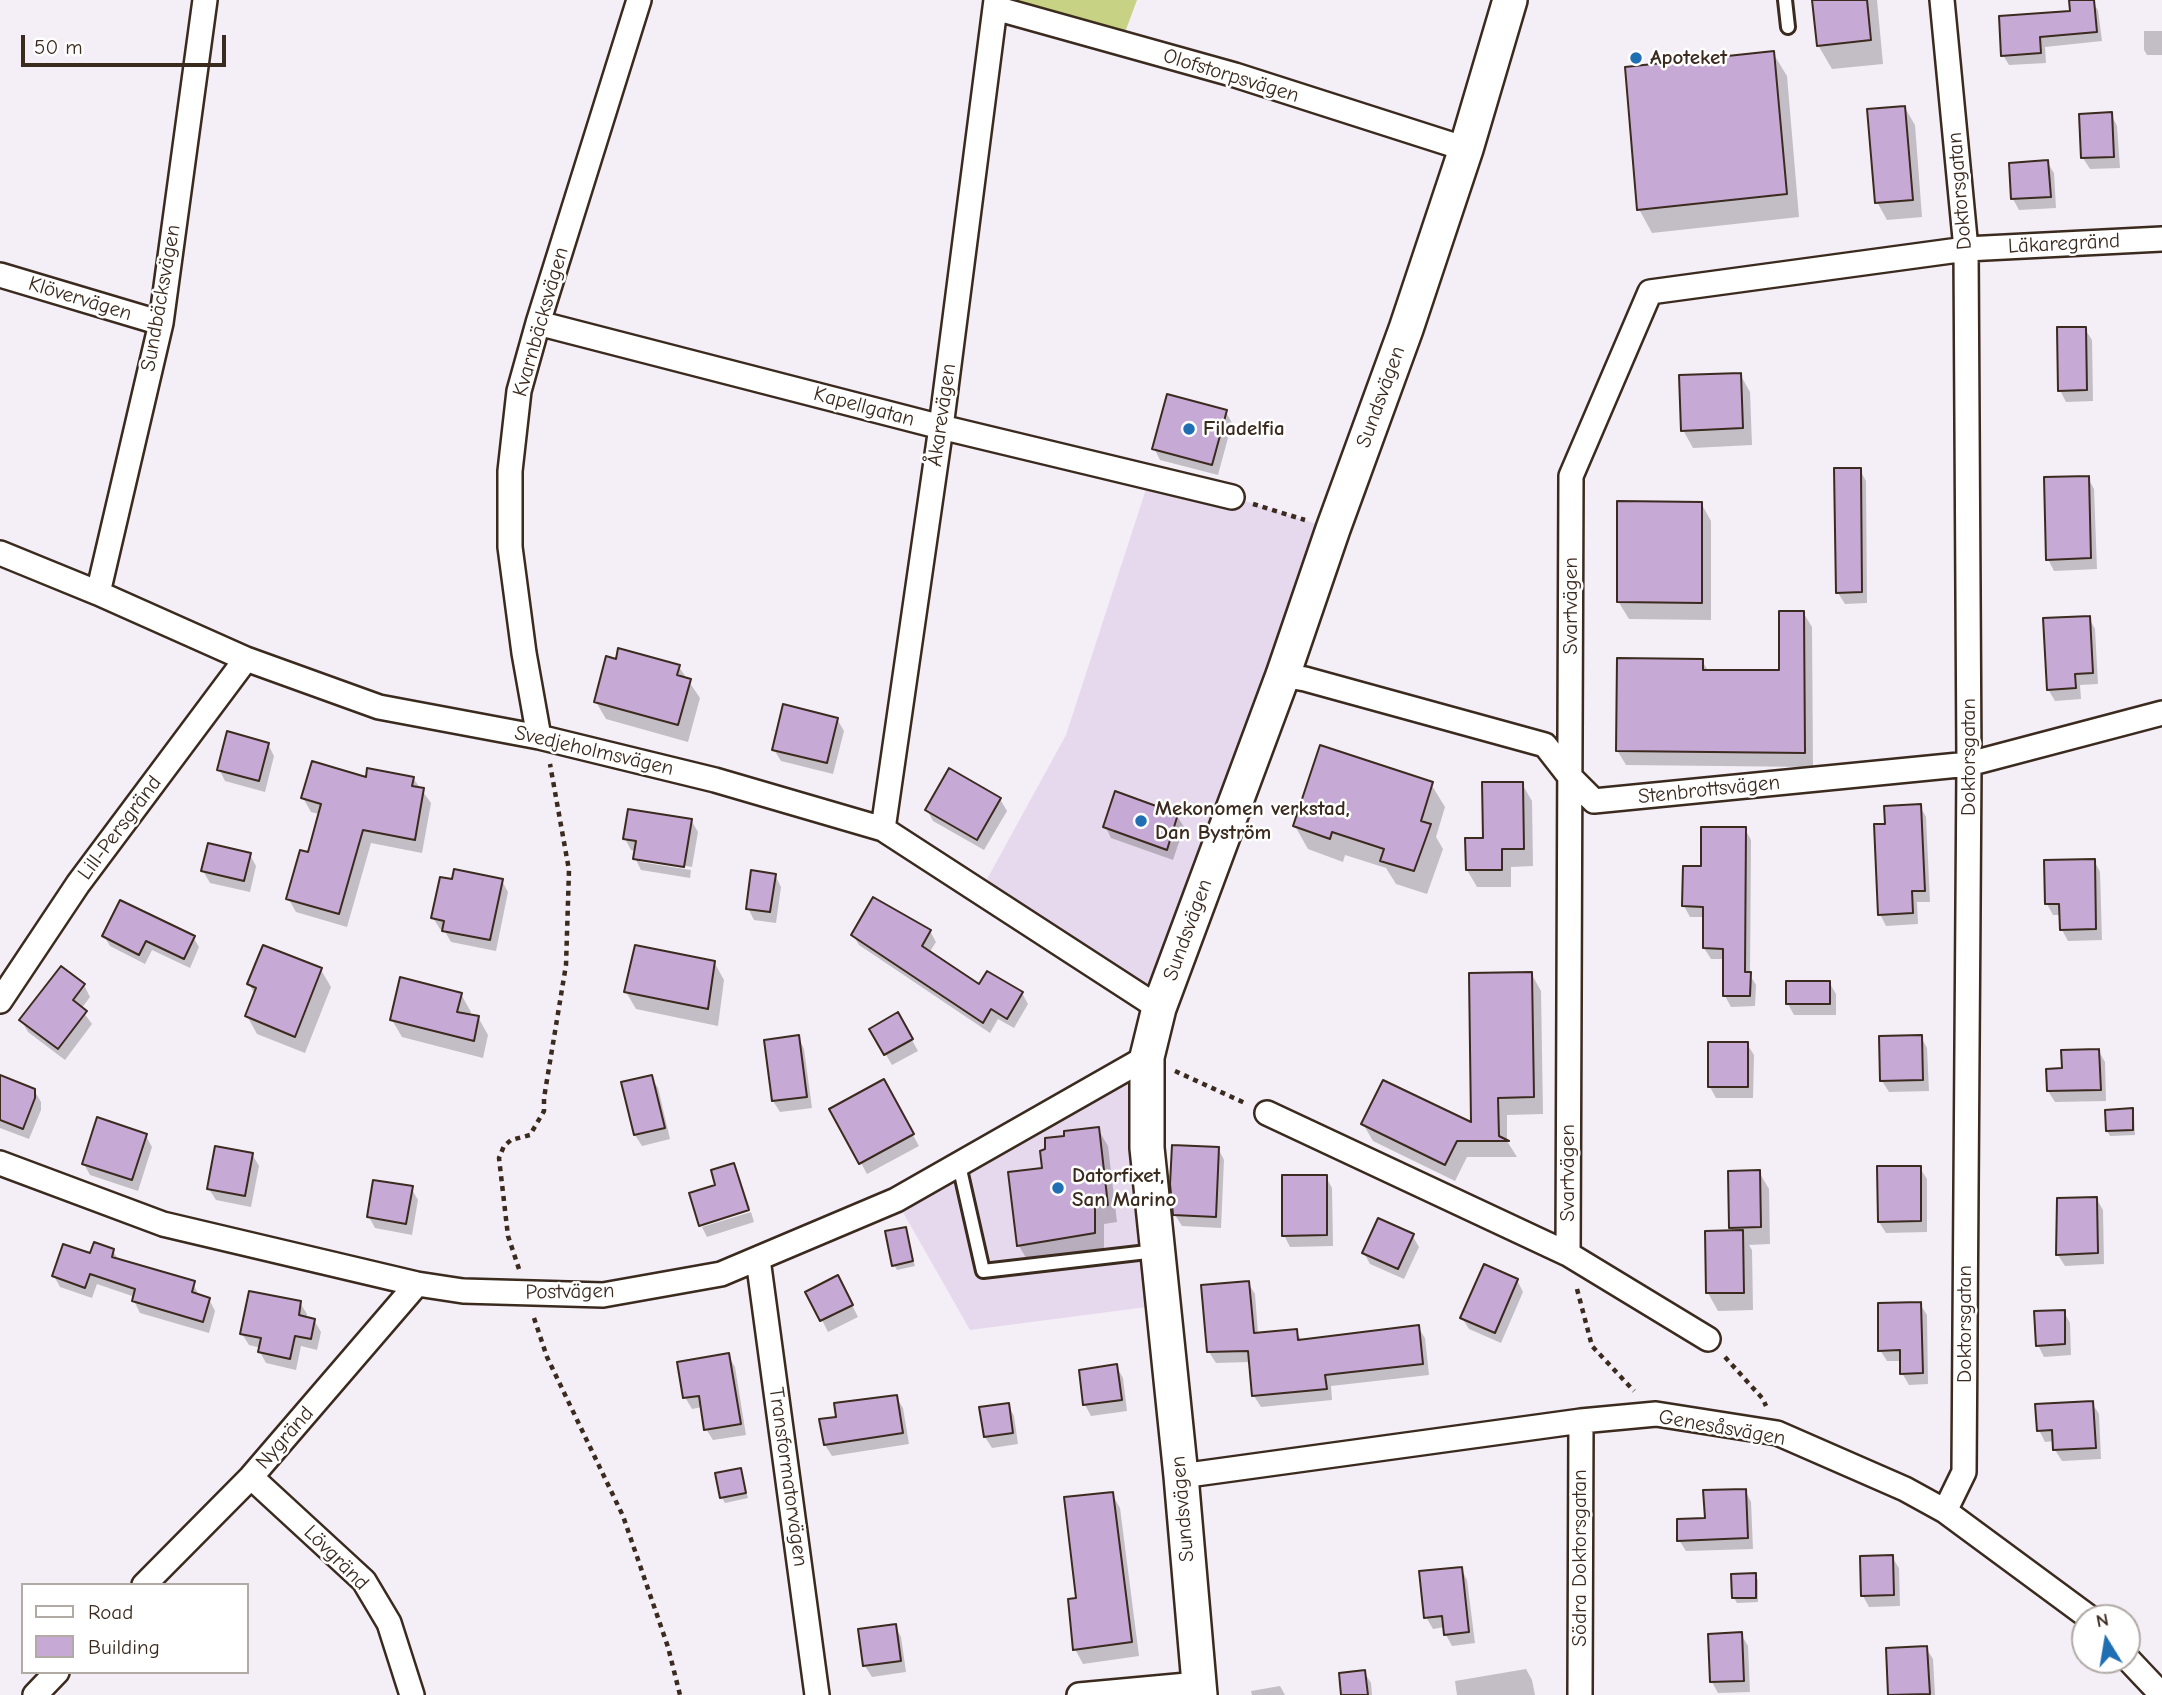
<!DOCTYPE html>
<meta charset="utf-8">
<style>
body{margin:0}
#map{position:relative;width:2162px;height:1695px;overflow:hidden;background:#f4eef7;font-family:"Comic Neue",sans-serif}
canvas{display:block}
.legend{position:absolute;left:21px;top:1583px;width:228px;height:91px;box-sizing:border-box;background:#fff;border:2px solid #b1aaa5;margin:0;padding:9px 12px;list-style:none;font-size:21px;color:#3b2a1e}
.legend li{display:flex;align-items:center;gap:14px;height:35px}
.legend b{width:35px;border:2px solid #b1aaa5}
.north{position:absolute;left:2071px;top:1604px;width:70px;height:70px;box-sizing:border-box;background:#fff;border:2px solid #b1aaa5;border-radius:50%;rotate:349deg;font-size:19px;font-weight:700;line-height:28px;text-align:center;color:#3b2a1e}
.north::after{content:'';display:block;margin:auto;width:24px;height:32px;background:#1f6fb2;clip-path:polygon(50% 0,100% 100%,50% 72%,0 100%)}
.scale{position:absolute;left:21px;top:35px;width:205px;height:32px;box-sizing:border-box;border:4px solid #3b2a1e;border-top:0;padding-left:9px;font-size:21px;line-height:24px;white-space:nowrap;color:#3b2a1e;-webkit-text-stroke:5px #fff;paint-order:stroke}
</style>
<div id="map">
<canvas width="2162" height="1695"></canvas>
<ul class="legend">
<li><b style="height:9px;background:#fff"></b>Road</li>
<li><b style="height:19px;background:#c7a9d5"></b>Building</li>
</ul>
<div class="north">N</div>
<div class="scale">50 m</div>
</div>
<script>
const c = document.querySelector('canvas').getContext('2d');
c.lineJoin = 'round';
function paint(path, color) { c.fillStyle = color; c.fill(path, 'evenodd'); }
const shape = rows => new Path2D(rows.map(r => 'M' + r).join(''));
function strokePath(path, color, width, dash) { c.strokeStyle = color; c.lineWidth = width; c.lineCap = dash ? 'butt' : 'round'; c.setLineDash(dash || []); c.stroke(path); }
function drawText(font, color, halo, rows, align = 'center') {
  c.font = font + ' "Comic Neue",sans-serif'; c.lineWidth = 5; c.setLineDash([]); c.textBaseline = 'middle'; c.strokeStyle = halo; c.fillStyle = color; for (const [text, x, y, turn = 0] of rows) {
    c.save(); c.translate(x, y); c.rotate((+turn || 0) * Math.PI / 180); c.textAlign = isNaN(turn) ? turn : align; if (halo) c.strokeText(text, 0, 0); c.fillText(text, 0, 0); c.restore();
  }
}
paint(shape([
 [1150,477,1232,497,1333,529,1159,1008,980,892,1066,735],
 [1147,1057,1162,1305,970,1330,896,1200]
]), '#e6d9ed');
paint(shape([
 [996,0,1137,0,1121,43]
]), '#c7d285');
paint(shape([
 [1814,0,1877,0,1883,64,1832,69,1818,45],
 [2091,0,2098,10,2102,41,2045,47,2046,63,2009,65,2003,55],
 [2144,31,2162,31,2162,55,2147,55,2144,50],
 [1773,53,1787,76,1799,217,1652,233,1639,209],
 [1905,108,1915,125,1922,217,1887,220,1877,202],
 [2111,114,2117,126,2120,168,2090,169,2083,158],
 [2047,162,2054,173,2056,208,2019,210,2013,199],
 [2085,329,2092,340,2093,401,2066,402,2060,390],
 [1740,374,1750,392,1752,445,1693,448,1683,430],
 [1226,412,1232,423,1218,475,1160,460,1154,448],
 [1860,470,1866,481,1867,603,1845,604,1838,593],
 [2088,478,2094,489,2097,569,2054,571,2048,559],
 [1701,503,1711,521,1711,620,1629,619,1618,601],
 [1803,612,1812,627,1813,767,1626,765,1617,750,1702,661,1709,672,1781,671],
 [2089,618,2095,629,2098,684,2080,685,2081,699,2055,701,2048,689],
 [617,661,679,667,700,698,688,742,606,719,596,702],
 [837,719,844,731,833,774,781,761,774,750],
 [268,744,274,756,265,792,225,781,219,769],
 [413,778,431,803,422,853,371,843,347,927,296,912,288,898,309,854,320,814,311,812,303,798,367,779],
 [1431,784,1445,807,1436,837,1443,849,1427,894,1396,884,1386,868,1345,855,1343,862,1308,849,1295,826],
 [1522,784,1532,801,1533,866,1511,867,1511,887,1477,887,1467,870],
 [1000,799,1007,811,984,850,933,821,927,810],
 [1920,806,1926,817,1930,902,1917,902,1918,924,1886,926,1880,914,1887,825],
 [1177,816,1184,827,1173,860,1111,838,1105,826],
 [691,820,698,832,692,867,640,858,640,862,691,870,690,878,641,870,635,858,636,851,631,850,625,839],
 [1745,829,1751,840,1750,975,1756,985,1755,1006,1731,1007,1725,996,1725,959,1711,959,1704,948,1705,917,1690,917,1684,906],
 [250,855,256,866,250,892,210,883,203,871],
 [2094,860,2100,872,2102,940,2068,941,2062,930,2061,915,2053,915,2047,904],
 [775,875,781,887,776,923,754,920,748,908],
 [453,881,502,881,508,892,496,951,451,942,444,930,440,929,433,918],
 [930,931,936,942,929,953,980,987,1022,993,1028,1004,1014,1028,998,1019,990,1033,859,945,853,935],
 [104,936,193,937,199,947,190,968,152,950,145,964,110,946],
 [714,962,724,980,718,1026,636,1009,626,992],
 [321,970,331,987,305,1053,257,1034,247,1016,255,995,249,984],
 [1531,973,1541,991,1543,1114,1507,1115,1507,1141,1517,1157,1467,1157,1455,1181,1373,1141,1363,1124,1473,1125],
 [1829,982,1836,994,1836,1015,1794,1015,1788,1004],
 [84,985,90,997,81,1009,92,1024,65,1060,28,1032,21,1020],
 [461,994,471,1012,470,1016,478,1017,488,1035,483,1058,402,1037,392,1020],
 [898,1015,918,1051,892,1065,871,1029],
 [798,1037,804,1049,812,1108,780,1112,773,1101],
 [1921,1037,1927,1048,1929,1091,1889,1092,1882,1081],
 [1747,1044,1754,1055,1753,1098,1716,1098,1710,1087],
 [2098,1050,2105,1062,2106,1101,2055,1102,2048,1091],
 [651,1077,658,1088,670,1139,642,1146,635,1135],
 [883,1081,919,1146,867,1174,832,1109],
 [0,1085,34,1090,41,1102,41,1110,29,1139,0,1128],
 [2132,1110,2134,1115,2135,1135,2110,1136,2107,1131],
 [1098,1129,1108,1146,1117,1222,1104,1224,1104,1250,1029,1263,1019,1246,1010,1173,1044,1169],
 [146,1136,152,1147,138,1191,90,1175,84,1164],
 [1218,1148,1224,1160,1221,1228,1182,1226,1175,1215],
 [252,1154,259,1166,251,1207,216,1200,209,1189],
 [733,1165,739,1176,750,1208,700,1224,718,1186],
 [1920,1168,1927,1179,1927,1232,1886,1233,1879,1222],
 [1759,1172,1769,1189,1770,1244,1749,1245,1752,1250,1753,1310,1718,1311,1708,1293,1733,1232,1730,1228],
 [1326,1177,1332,1188,1333,1246,1290,1247,1284,1235],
 [411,1188,418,1200,412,1235,375,1228,369,1217],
 [2096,1198,2103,1210,2104,1264,2065,1266,2058,1255],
 [751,1212,754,1222,707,1237,702,1227],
 [905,1229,915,1266,897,1270,894,1265],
 [1412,1235,1419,1247,1404,1279,1370,1264,1364,1253],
 [113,1251,119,1261,193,1283,199,1296,209,1299,215,1311,209,1333,140,1313,134,1301,135,1297,97,1284,92,1298,60,1287,54,1276],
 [1517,1280,1523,1292,1501,1343,1469,1329,1462,1318],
 [1248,1283,1255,1294,1258,1334,1296,1331,1302,1341,1418,1327,1425,1338,1429,1375,1331,1386,1332,1400,1261,1407,1254,1396,1251,1362,1216,1363,1209,1352],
 [844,1289,858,1317,828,1332,808,1292],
 [300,1303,307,1314,306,1319,314,1320,321,1332,317,1350,301,1346,296,1370,266,1363,260,1352,261,1348,249,1345,242,1334],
 [1920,1304,1927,1315,1928,1384,1909,1385,1902,1373,1902,1361,1887,1361,1880,1350],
 [2064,1312,2070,1323,2071,1355,2044,1357,2038,1345],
 [728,1355,735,1367,746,1435,713,1440,706,1429,702,1407,692,1409,685,1397],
 [1116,1366,1123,1378,1127,1411,1091,1416,1085,1405],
 [896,1397,903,1408,909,1444,832,1456,825,1445,838,1419],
 [2092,1403,2099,1414,2101,1459,2062,1461,2055,1450,2054,1441,2045,1442,2039,1430],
 [1008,1405,1014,1416,1018,1444,992,1448,985,1437],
 [740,1470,748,1498,725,1503,722,1498],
 [1745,1490,1751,1502,1753,1549,1686,1551,1679,1540],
 [1112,1494,1120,1508,1139,1656,1083,1664,1075,1649,1078,1600],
 [1892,1557,1899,1568,1900,1606,1869,1607,1863,1596],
 [1461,1568,1467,1580,1475,1643,1452,1646,1446,1635,1445,1627,1433,1629,1426,1617],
 [1755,1575,1758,1580,1758,1602,1737,1603,1734,1598],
 [895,1626,901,1637,906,1672,872,1677,865,1666],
 [1741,1634,1748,1646,1750,1692,1718,1693,1712,1682],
 [1926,1648,1933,1659,1935,1695,1890,1695,1888,1650],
 [1526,1669,1532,1680,1535,1695,1457,1695,1455,1681],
 [1364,1672,1371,1683,1372,1695,1343,1695],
 [1280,1686,1285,1695,1252,1695,1251,1691]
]), '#0003');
const building = shape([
 [1812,0,1867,0,1871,40,1817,46,1812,0],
 [2069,0,2094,0,2097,32,2040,37,2041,53,2001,56,1999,16,2070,11,2069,0],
 [1774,51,1787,194,1637,210,1625,67,1774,51],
 [1905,106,1913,200,1875,203,1867,109,1905,106],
 [2112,112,2114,157,2081,158,2079,114,2112,112],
 [2048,160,2051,197,2011,199,2009,163,2048,160],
 [2057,327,2086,327,2087,390,2058,391,2057,327],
 [1741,373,1743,428,1681,431,1679,375,1741,373],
 [1167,394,1227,410,1212,465,1152,449,1167,394],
 [1834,468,1861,468,1862,592,1836,593,1834,468],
 [2089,476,2091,558,2046,560,2044,477,2089,476],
 [1617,501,1702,502,1702,603,1617,602,1617,501],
 [1779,611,1804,611,1805,753,1616,751,1617,658,1703,659,1703,670,1779,670,1779,611],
 [2090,616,2093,673,2075,674,2076,688,2047,690,2043,618,2090,616],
 [618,648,680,665,677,675,691,679,678,725,594,702,606,656,616,659,618,648],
 [783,704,838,718,827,763,772,750,783,704],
 [227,731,269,743,259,781,217,770,227,731],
 [1320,745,1433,782,1421,821,1431,824,1414,871,1380,861,1384,849,1332,832,1330,839,1293,826,1320,745],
 [312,761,366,777,367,768,414,777,412,786,424,788,415,840,363,830,339,914,286,899,300,850,308,852,321,804,301,798,312,761],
 [949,768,1001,798,977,840,925,810,949,768],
 [1482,782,1523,782,1524,849,1502,849,1502,870,1466,870,1465,838,1483,838,1482,782],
 [1115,791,1178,814,1167,850,1103,827,1115,791],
 [1921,804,1925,891,1912,891,1913,913,1878,915,1874,824,1885,824,1884,806,1921,804],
 [628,809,692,819,684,867,633,859,636,841,623,839,628,809],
 [1701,827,1746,827,1745,972,1751,972,1750,996,1723,996,1723,949,1703,948,1703,907,1682,906,1683,866,1701,866,1701,827],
 [208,843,251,853,244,881,201,871,208,843],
 [2095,859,2096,929,2060,930,2059,904,2045,904,2044,860,2095,859],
 [454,869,503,879,490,940,442,931,444,921,431,918,440,877,452,879,454,869],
 [751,870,776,874,770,912,746,909,751,870],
 [873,897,931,930,922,946,979,984,987,971,1023,992,1007,1019,991,1009,983,1023,851,935,873,897],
 [120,900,195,936,184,959,146,941,139,955,102,936,120,900],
 [263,945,322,968,295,1037,245,1016,256,988,247,984,263,945],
 [635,945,715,961,708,1009,624,992,635,945],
 [61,966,85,984,73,1000,87,1011,58,1049,19,1020,61,966],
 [1532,972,1534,1097,1498,1098,1499,1136,1509,1141,1457,1141,1445,1165,1361,1124,1383,1080,1471,1122,1469,973,1532,972],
 [400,977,462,993,457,1012,479,1016,474,1041,390,1020,400,977],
 [1786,981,1830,981,1830,1004,1786,1004,1786,981],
 [898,1012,913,1039,884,1055,869,1029,898,1012],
 [799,1035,807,1097,772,1101,764,1040,799,1035],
 [1922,1035,1923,1080,1880,1081,1879,1036,1922,1035],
 [1708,1042,1748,1042,1748,1087,1708,1087,1708,1042],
 [2099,1049,2101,1090,2047,1091,2046,1069,2062,1068,2061,1050,2099,1049],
 [0,1075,35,1089,35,1098,23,1129,0,1120,0,1075],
 [652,1075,665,1128,634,1135,621,1082,652,1075],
 [884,1079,914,1134,859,1164,829,1109,884,1079],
 [2133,1108,2133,1130,2106,1131,2105,1110,2133,1108],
 [97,1117,147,1134,132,1180,82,1164,97,1117],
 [1099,1127,1108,1205,1095,1207,1095,1233,1017,1246,1008,1172,1042,1168,1040,1151,1045,1149,1045,1138,1064,1136,1064,1131,1099,1127],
 [1172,1145,1219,1147,1216,1217,1173,1215,1170,1184,1172,1145],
 [215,1146,253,1153,245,1196,207,1189,215,1146],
 [734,1163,749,1210,699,1226,689,1193,715,1185,711,1170,734,1163],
 [1877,1166,1921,1166,1921,1221,1878,1222,1877,1166],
 [1760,1170,1761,1227,1729,1228,1728,1171,1760,1170],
 [1282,1175,1327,1175,1327,1235,1282,1236,1282,1175],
 [373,1180,413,1186,406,1224,367,1217,373,1180],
 [2097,1197,2098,1253,2056,1255,2057,1198,2097,1197],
 [1378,1218,1414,1234,1398,1269,1362,1253,1378,1218],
 [906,1227,913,1261,892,1266,885,1231,906,1227],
 [1743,1230,1744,1293,1706,1293,1705,1231,1743,1230],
 [94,1242,114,1249,112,1257,195,1281,192,1292,210,1298,203,1322,132,1301,135,1289,90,1274,85,1288,52,1276,63,1244,90,1253,94,1242],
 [1484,1264,1518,1279,1495,1333,1460,1318,1484,1264],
 [838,1275,853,1305,820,1321,805,1292,838,1275],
 [1249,1281,1254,1333,1297,1329,1298,1340,1419,1325,1423,1364,1325,1375,1327,1389,1252,1396,1248,1351,1207,1352,1201,1285,1249,1281],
 [249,1291,301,1301,299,1315,315,1319,311,1339,295,1336,290,1359,258,1352,261,1338,240,1334,249,1291],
 [1921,1302,1923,1373,1900,1374,1900,1350,1878,1351,1878,1303,1921,1302],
 [2065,1310,2065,1344,2036,1346,2034,1311,2065,1310],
 [729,1353,741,1424,704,1430,699,1396,683,1398,677,1362,729,1353],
 [1117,1364,1122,1400,1083,1405,1079,1370,1117,1364],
 [897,1395,903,1433,824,1445,819,1419,836,1417,834,1403,897,1395],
 [2093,1401,2096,1448,2053,1450,2052,1430,2037,1431,2035,1404,2093,1401],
 [1009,1403,1013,1433,984,1437,979,1407,1009,1403],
 [741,1468,746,1493,720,1498,715,1473,741,1468],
 [1746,1489,1748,1538,1677,1541,1677,1519,1705,1518,1703,1490,1746,1489],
 [1113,1492,1132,1642,1073,1650,1068,1599,1076,1598,1064,1497,1113,1492],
 [1893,1555,1894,1595,1861,1596,1860,1556,1893,1555],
 [1462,1567,1469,1632,1444,1635,1442,1616,1424,1618,1419,1571,1462,1567],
 [1756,1573,1756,1598,1732,1598,1731,1574,1756,1573],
 [896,1624,901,1661,863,1666,858,1629,896,1624],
 [1742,1632,1744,1681,1710,1682,1708,1634,1742,1632],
 [1927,1646,1930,1694,1888,1695,1886,1648,1927,1646],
 [1365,1670,1368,1695,1341,1695,1339,1673,1365,1670]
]);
paint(building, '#c7a9d5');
strokePath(building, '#3b2a1e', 2);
const lane = shape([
 [1785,0,1788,27],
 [959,1165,983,1271,1156,1251]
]);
const street = shape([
 [1942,0,1966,249,1969,764,1964,1472,1945,1511],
 [995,8,1235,75,1466,149],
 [0,275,161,323],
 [538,323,941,427,1232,497],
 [0,553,98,593,246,659,379,707,539,737,715,780,883,829,1159,1008],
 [98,593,161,323,205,0],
 [1283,675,1305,679,1545,745,1570,777,1594,801,1969,764,2162,713],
 [539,737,524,653,510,547,510,471,519,391,538,323,639,0],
 [883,829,941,427,996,0],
 [0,1001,78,884,246,659],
 [1267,1113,1568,1254,1571,476,1650,292,1966,249,2162,239],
 [0,1163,163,1224,417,1284,463,1291,603,1295,721,1274,896,1200,1147,1057],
 [1568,1254,1708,1339],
 [758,1259,817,1695],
 [1181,1476,1581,1421,1656,1414,1777,1433,1905,1489,1945,1511,2090,1618],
 [251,1477,364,1581,389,1623,412,1695],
 [144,1585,251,1477,417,1284],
 [2127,1658,2162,1695],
 [35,1695,57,1672],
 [1079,1695,1198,1684],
 [1580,1695,1581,1421]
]);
const secondary = shape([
 [1200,1695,1181,1476,1147,1148,1147,1057,1159,1008,1283,675,1333,529,1406,329,1466,149,1510,0]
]);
strokePath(lane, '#3b2a1e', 18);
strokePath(street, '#3b2a1e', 28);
strokePath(secondary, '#3b2a1e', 38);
strokePath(shape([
 [1253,504,1305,520],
 [1175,1071,1247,1104],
 [519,1269,508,1236,499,1158,504,1146,511,1140,530,1135,544,1111,544,1098,566,965,569,870,550,764],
 [1577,1289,1592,1346,1634,1391],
 [534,1318,547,1357,623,1516,668,1647,680,1695],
 [1725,1357,1763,1399,1766,1406]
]), '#3b2a1e', 4.5, [5, 5]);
strokePath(lane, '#fff', 12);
strokePath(street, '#fff', 23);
strokePath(secondary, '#fff', 33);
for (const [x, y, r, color] of [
 [1636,58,7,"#1f6fb2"],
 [1189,429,7,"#1f6fb2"],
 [1141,821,7,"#1f6fb2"],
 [1058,1188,7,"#1f6fb2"]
]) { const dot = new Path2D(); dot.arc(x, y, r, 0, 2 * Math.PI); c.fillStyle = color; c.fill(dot); strokePath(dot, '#fff', 2.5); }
drawText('bold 21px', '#3b2a1e', '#fff', [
 ["Apoteket",1650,58],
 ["Filadelfia",1203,429],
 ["Mekonomen verkstad,",1155,809],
 ["Dan Byström",1155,833],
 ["Datorfixet,",1072,1176],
 ["San Marino",1072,1200]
], 'left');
drawText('21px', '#3b2a1e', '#fff', [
 ["Olofstorpsvägen",1231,76,17],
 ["Doktorsgatan",1960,191,-95],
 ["Läkaregränd",2064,244,-3],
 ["Sundbäcksvägen",161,298,-80],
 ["Klövervägen",80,299,17],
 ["Kvarnbäcksvägen",541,322,-74],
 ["Sundsvägen",1381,397,-70],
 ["Kapellgatan",864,407,15],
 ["Åkarevägen",942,415,-82],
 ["Svartvägen",1571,606,-90],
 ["Svedjeholmsvägen",594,751,13],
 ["Doktorsgatan",1969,757,-90],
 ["Stenbrottsvägen",1709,790,-6],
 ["Lill-Persgränd",120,828,-53],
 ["Sundsvägen",1188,930,-70],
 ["Svartvägen",1568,1173,-90],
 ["Postvägen",570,1292,-1],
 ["Doktorsgatan",1965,1324,-90],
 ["Genesåsvägen",1722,1428,10],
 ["Nygränd",285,1438,-49],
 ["Transformatorvägen",788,1477,82],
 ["Sundsvägen",1183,1509,-95],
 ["Lövgränd",336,1558,45],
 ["Södra Doktorsgatan",1580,1558,-90]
]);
</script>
